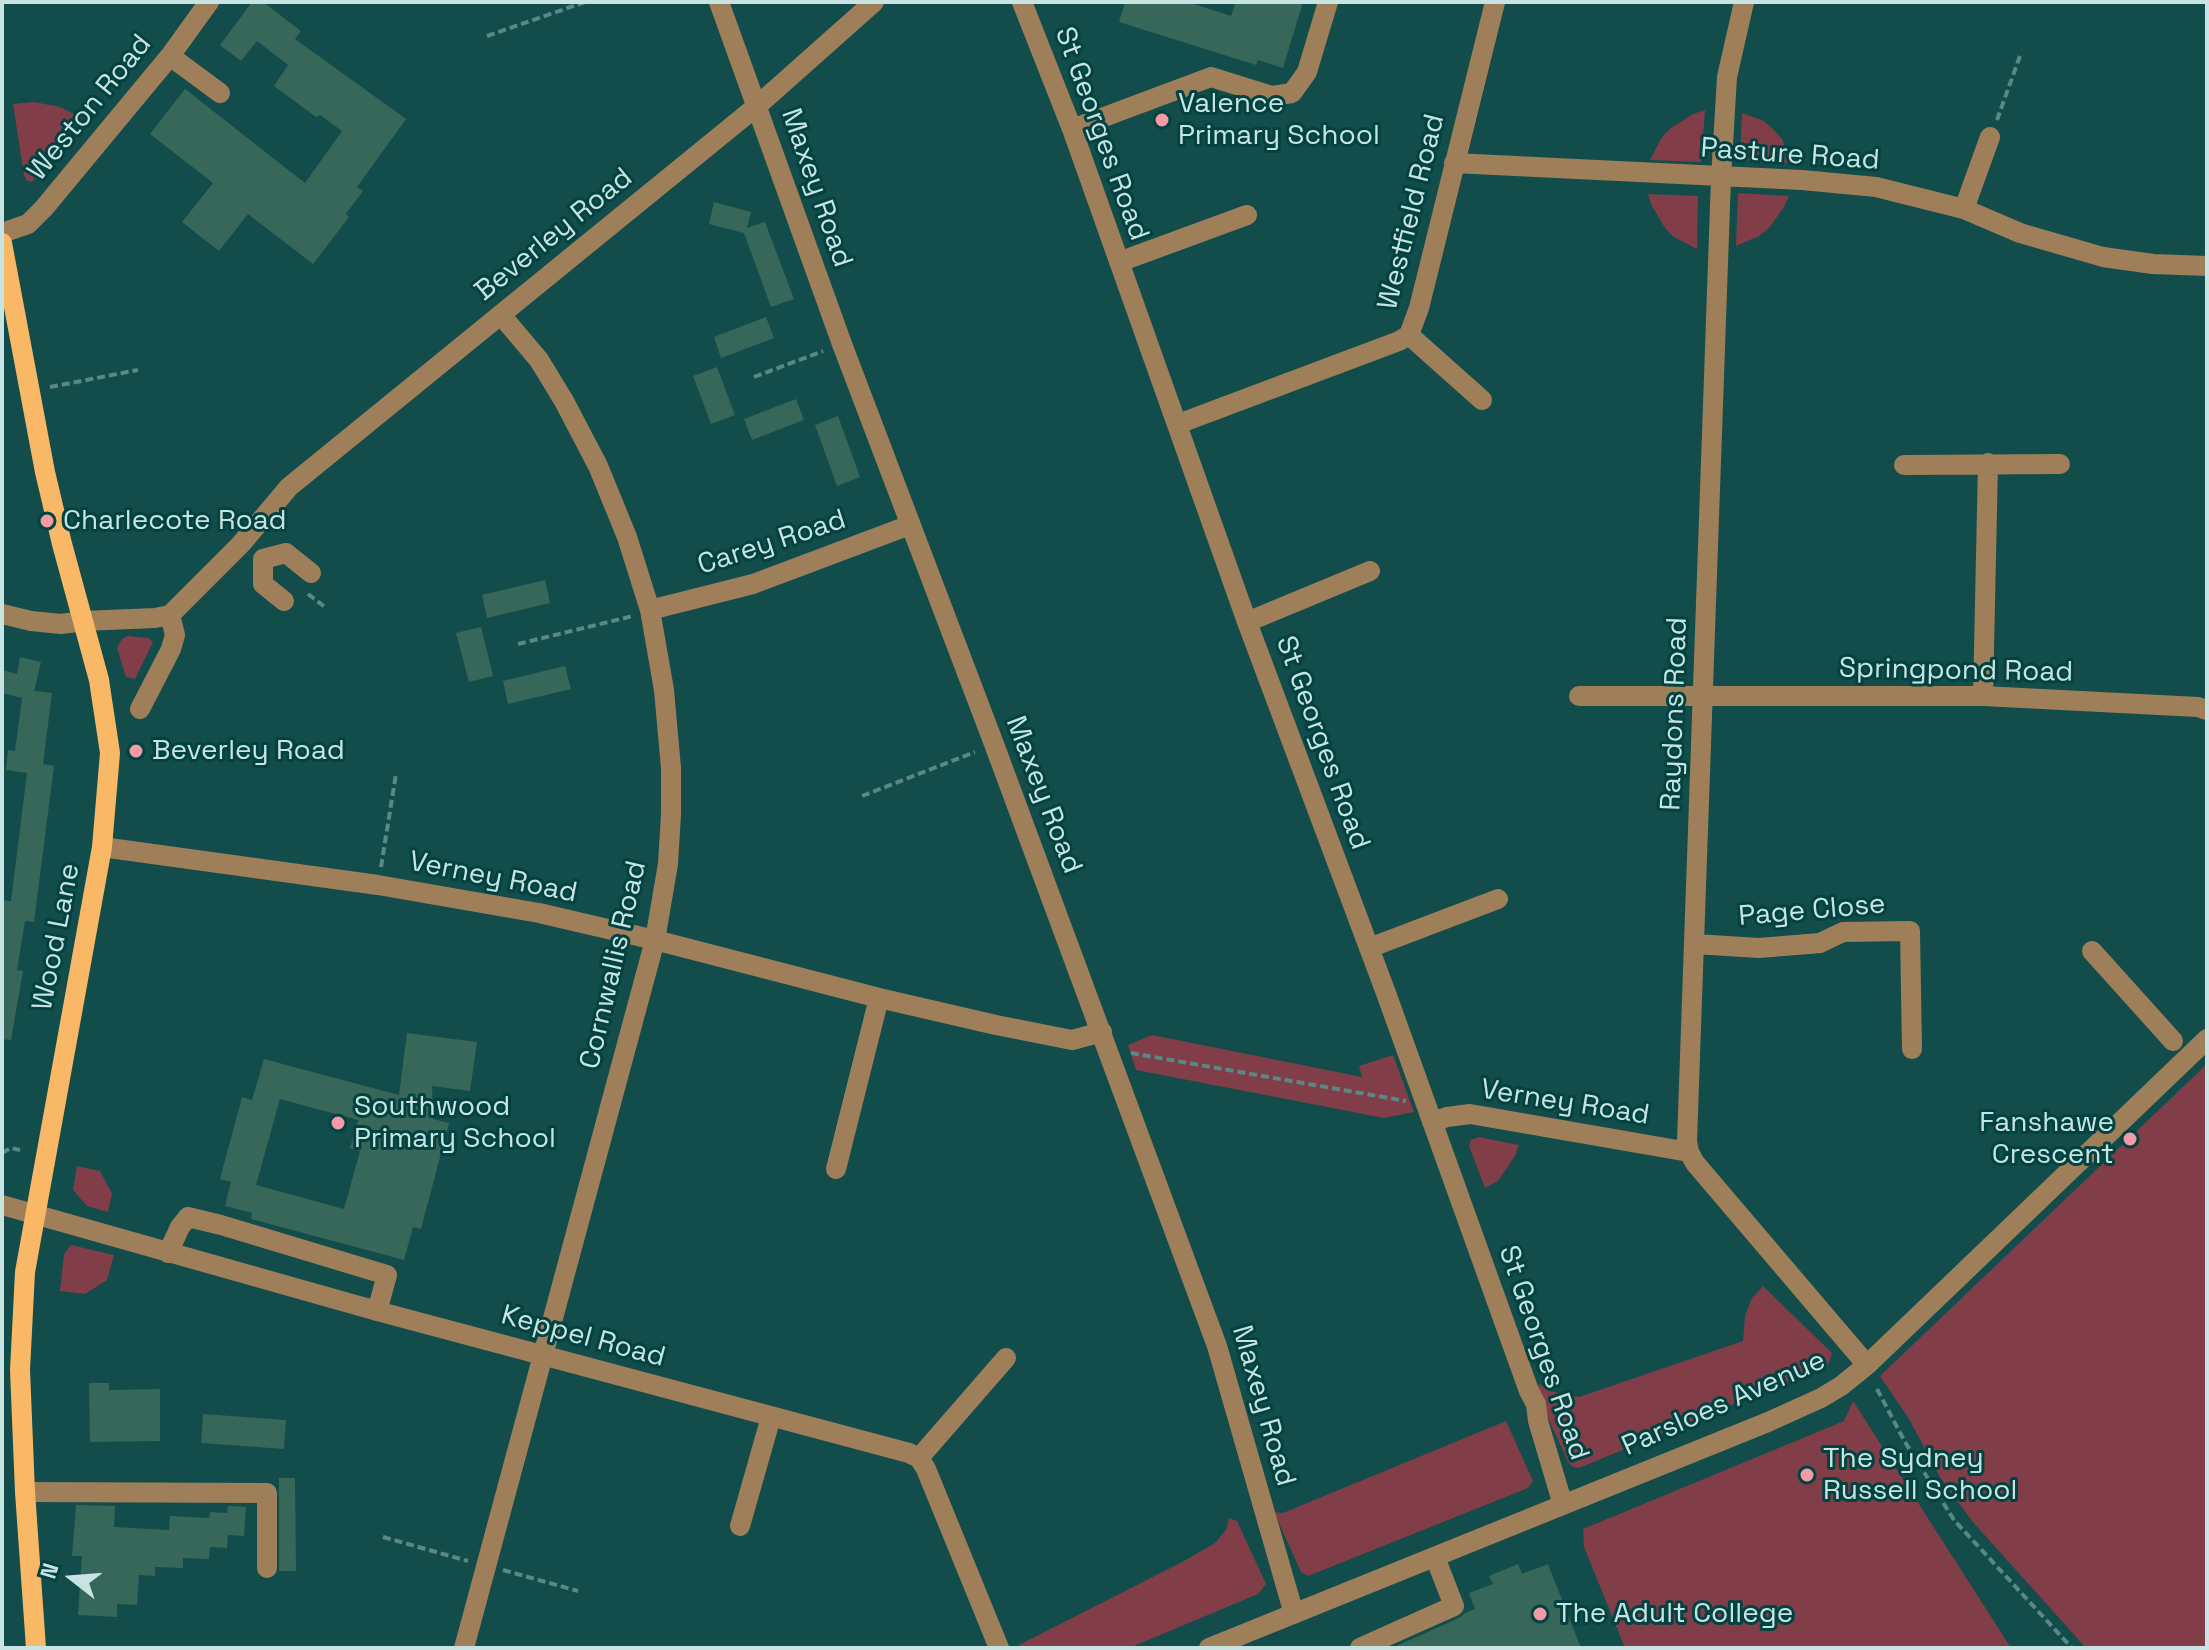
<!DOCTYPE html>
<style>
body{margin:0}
#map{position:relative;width:2209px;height:1650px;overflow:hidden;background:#124d4b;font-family:"Space Grotesk",sans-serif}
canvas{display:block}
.frame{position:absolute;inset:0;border:4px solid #c8e4e2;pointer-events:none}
.north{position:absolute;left:32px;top:1538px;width:80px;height:80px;-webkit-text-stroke:6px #024240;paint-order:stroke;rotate:287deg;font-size:22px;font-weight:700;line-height:32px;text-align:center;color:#c8e4e2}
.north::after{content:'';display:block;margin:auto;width:28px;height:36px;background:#c8e4e2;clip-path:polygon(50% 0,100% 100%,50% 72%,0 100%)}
</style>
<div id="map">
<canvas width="2209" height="1650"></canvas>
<div class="frame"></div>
<div class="north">N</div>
</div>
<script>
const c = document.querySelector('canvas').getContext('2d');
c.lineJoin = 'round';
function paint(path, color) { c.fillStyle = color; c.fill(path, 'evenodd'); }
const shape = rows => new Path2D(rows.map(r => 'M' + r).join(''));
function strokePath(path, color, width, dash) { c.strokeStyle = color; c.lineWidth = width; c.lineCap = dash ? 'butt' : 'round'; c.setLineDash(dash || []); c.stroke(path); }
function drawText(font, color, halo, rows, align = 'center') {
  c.font = font + ' "Space Grotesk",sans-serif'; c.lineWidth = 6; c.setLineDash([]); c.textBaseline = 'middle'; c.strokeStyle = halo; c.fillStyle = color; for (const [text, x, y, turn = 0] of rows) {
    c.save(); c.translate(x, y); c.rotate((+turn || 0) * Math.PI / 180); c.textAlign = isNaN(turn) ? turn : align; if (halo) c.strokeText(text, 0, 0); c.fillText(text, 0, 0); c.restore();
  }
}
paint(shape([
 [34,102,60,107,82,118,32,182,26,180,24,175,13,104],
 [1705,110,1701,162,1650,160,1662,137,1671,128,1693,114],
 [1742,113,1764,121,1773,129,1782,139,1790,163,1740,160],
 [1738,193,1789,196,1784,207,1769,228,1759,236,1736,246],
 [1648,194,1698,196,1697,249,1674,237,1665,228,1652,206],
 [128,636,149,638,153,642,135,679,126,677,117,648,122,639],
 [1152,1035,1362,1077,1359,1066,1393,1055,1414,1112,1384,1118,1136,1070,1128,1045],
 [2207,1064,2207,1648,2086,1648,1972,1521,1940,1477,1909,1419,1880,1376],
 [1479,1137,1519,1145,1515,1156,1498,1181,1485,1188,1469,1146,1471,1140],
 [77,1166,100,1171,112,1194,108,1212,87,1206,73,1190],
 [71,1245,114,1255,107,1280,85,1294,60,1291,64,1254],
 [1763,1286,1832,1353,1828,1365,1579,1468,1573,1467,1568,1462,1534,1387,1540,1384,1549,1391,1579,1397,1743,1341,1745,1316,1752,1298],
 [1853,1401,2011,1648,1625,1648,1584,1547,1583,1529,1844,1421],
 [1506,1421,1533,1481,1528,1488,1308,1576,1301,1572,1274,1512,1283,1513],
 [1229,1518,1237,1521,1266,1584,1258,1594,1129,1648,1020,1648,1019,1645,1184,1561,1215,1543,1226,1530]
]), '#813d48');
paint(shape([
 [252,2,263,2,301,31,295,39,406,119,357,187,363,191,346,214,349,217,313,264,248,214,219,251,182,222,213,183,150,134,185,89,305,183,342,131,320,115,316,117,274,86,288,65,257,41,241,61,220,45],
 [1125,2,1188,2,1231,16,1236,2,1303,2,1283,68,1258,60,1256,65,1119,22],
 [714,202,751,212,747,228,765,222,794,299,771,307,744,233,709,224],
 [766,317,774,338,721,358,714,337],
 [717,367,735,415,711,424,693,376],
 [796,399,804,420,752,440,744,419],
 [838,416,860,477,837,486,815,425],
 [545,580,550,603,487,618,482,595],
 [481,627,493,676,469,682,456,633],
 [20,657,41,662,34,691,52,693,43,764,54,766,34,922,25,921,17,970,23,971,11,1040,2,1039,2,900,11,901,27,773,6,770,8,750,15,751,22,698,2,693,2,670,17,674],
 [565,666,571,689,508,704,503,681],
 [407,1033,477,1042,470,1091,432,1086,433,1119,449,1123,421,1229,413,1227,404,1260,251,1219,252,1213,225,1206,231,1182,220,1179,242,1097,252,1100,264,1059,399,1095],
 [280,1099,358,1120,350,1148,360,1151,344,1209,256,1185],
 [89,1383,109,1383,109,1390,160,1389,160,1441,90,1442],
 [203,1414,286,1420,284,1449,201,1443],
 [279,1478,295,1478,296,1571,279,1571],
 [76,1505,115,1506,114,1527,169,1530,170,1516,209,1518,210,1512,227,1513,228,1506,246,1507,244,1536,228,1535,227,1548,210,1547,209,1559,183,1558,183,1568,155,1567,155,1576,139,1575,137,1605,117,1604,117,1617,78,1615,82,1556,72,1556],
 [1518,1564,1522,1574,1548,1564,1581,1648,1392,1648,1459,1618,1465,1613,1475,1609,1469,1593,1493,1584,1489,1576]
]), '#376758');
strokePath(shape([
 [487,36,585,2],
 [1997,120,2021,53],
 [754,377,823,351],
 [50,387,138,370],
 [308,594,325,607],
 [518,644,633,616],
 [862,796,975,752],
 [381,867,396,774],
 [1131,1053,1406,1101],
 [2,1153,11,1148,20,1150],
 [1877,1389,1905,1442,1954,1520,2072,1648],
 [383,1537,468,1561],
 [503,1570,578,1591]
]), '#598886', 4, [8, 4]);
strokePath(shape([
 [719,2,842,344,994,744,1217,1346,1294,1614],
 [1022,2,1072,129,1247,622,1386,993,1529,1391,1536,1404,1538,1421,1563,1505],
 [1744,2,1727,77,1721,178,1687,1141,1689,1152,1695,1163,1867,1365],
 [170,56,220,93],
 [1072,129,1211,77,1272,96,1292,93,1307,72,1328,2],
 [1454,163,1802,180,1876,187,1964,209,2020,233,2103,257,2153,264,2207,266],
 [1964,209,1990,137],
 [2,233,28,224,44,208,170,56,209,2],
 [1119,262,1247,215],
 [1409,335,1482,400],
 [1178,424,1399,341,1409,335,1419,308,1495,2],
 [1904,465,2060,464],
 [284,601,263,584,263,559,286,553,311,573],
 [650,610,753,584,910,525],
 [2,614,31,621,61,624,84,621,155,618,170,615,241,544,289,487,757,106,874,2],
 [1247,622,1370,571],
 [1579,696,1983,696,2198,707,2207,710],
 [1983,696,1988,463],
 [140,709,171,649,175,635,170,615],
 [102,847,378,885,539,913,655,940,879,998,996,1025,1072,1040,1102,1032],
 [1695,944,1759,948,1820,943,1843,932,1910,931,1912,1049],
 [1369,948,1498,899],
 [2092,951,2173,1041],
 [1432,1122,1447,1117,1470,1114,1689,1152],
 [836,1169,879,998],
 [2,1205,377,1311,909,1453,919,1458,926,1469,999,1648],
 [168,1253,180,1227,188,1217,221,1225,387,1275,377,1311],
 [919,1458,1006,1358],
 [25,1492,267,1493,267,1568],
 [740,1526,771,1417],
 [464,1648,655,940,668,864,671,814,671,768,664,690,650,610,627,537,598,466,564,401,539,360,501,315],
 [1209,1648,1768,1422,1821,1398,1841,1386,1867,1365,2207,1039],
 [1360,1648,1454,1606,1435,1557]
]), '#9f7f59', 20);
strokePath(shape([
 [2,243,45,472,62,544,99,680,110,753,102,847,25,1272,20,1370,25,1492,36,1648]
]), '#f9b866', 20);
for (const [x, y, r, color] of [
 [1162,120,8,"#f49aa6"],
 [47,521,8,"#f49aa6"],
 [136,751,8,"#f49aa6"],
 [338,1123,8,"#f49aa6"],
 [2130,1139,8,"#f49aa6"],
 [1807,1475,8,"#f49aa6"],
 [1540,1614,8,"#f49aa6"]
]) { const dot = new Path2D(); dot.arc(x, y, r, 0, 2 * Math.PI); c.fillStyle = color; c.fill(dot); strokePath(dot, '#024240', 3); }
drawText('28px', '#c8e4e2', '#024240', [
 ["Valence",1178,104],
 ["Primary School",1178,136],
 ["Charlecote Road",63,521],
 ["Beverley Road",152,751],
 ["Southwood",354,1107],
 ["Primary School",354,1139],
 ["Fanshawe",2114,1123,"right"],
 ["Crescent",2114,1155,"right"],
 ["The Sydney",1823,1459],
 ["Russell School",1823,1491],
 ["The Adult College",1556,1614]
], 'left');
drawText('28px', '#c8e4e2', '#024240', [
 ["Weston Road",90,108,-51],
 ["St Georges Road",1101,134,70],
 ["Pasture Road",1790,155,4],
 ["Maxey Road",816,188,71],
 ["Westfield Road",1412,212,-76],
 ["Beverley Road",554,235,-39],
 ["Carey Road",772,543,-18],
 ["Springpond Road",1956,671,1],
 ["Raydons Road",1675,714,-88],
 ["St Georges Road",1322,743,70],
 ["Maxey Road",1043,795,69],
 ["Verney Road",493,878,11],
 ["Page Close",1812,911,-5],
 ["Wood Lane",57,937,-79],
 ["Cornwallis Road",614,965,-77],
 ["Verney Road",1565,1103,9],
 ["Keppel Road",583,1337,15],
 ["St Georges Road",1543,1353,71],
 ["Parsloes Avenue",1724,1404,-24],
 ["Maxey Road",1263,1406,74]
]);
</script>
